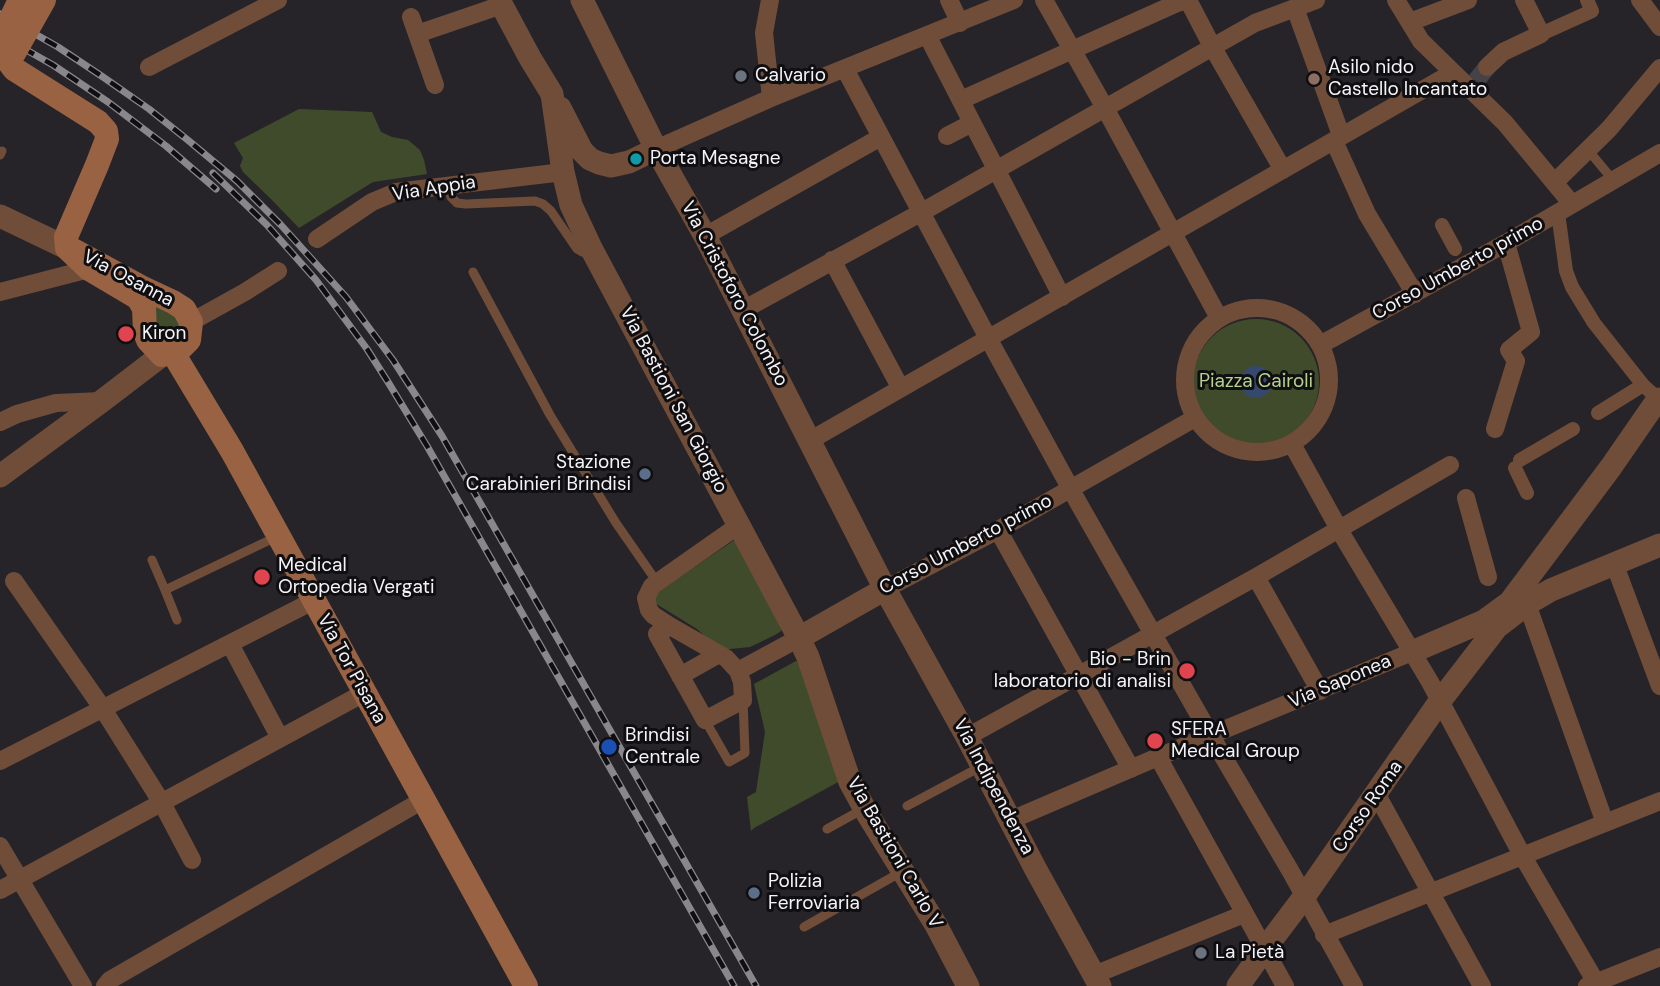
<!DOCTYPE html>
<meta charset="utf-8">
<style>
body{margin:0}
canvas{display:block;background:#262429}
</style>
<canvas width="1660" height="986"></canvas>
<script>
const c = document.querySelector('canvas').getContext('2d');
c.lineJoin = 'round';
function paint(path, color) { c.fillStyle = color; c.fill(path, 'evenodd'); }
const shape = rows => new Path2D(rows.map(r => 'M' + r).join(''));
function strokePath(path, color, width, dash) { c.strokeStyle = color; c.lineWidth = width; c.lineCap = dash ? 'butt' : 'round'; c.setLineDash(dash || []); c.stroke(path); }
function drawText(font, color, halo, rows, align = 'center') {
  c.font = font + ' "DM Sans",sans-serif'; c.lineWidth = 6; c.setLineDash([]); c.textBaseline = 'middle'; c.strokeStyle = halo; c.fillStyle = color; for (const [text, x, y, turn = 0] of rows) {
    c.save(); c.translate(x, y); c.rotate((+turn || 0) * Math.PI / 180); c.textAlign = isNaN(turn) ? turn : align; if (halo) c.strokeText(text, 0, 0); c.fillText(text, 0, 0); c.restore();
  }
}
paint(shape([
 [299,109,372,112,381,132,392,137,408,140,420,150,424,160,427,174,373,182,299,228,271,199,243,172,240,166,243,158,234,143],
 [154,300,171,307,182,330,175,338,166,340,156,332],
 '1193 382a63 63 0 1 1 126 0a63 63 0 1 1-126 0Z',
 [736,539,783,627,781,631,775,635,750,647,720,650,697,629,650,600,652,596],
 [796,661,799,663,840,781,754,828,751,831,747,797,756,792,765,732,754,684]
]), '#404b2c');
paint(shape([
 '1240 382a16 16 0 1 1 32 0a16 16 0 1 1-32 0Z'
]), '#35496d');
strokePath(shape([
 [1476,81,1487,67]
]), '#454348', 18, [18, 9]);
strokePath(shape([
 [1588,150,1613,180],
 [0,155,2,151],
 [447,185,451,197,457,203,466,204,535,201,543,204,551,211,577,249,582,252,589,250],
 [473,272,550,415,616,523,657,582],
 [152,560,165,590,276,537],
 [165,590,177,620],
 [705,720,729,762,745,753,743,700],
 [907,806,982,766],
 [827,829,865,808],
 [804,927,903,871]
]), '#704d39', 9);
strokePath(shape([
 [1541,34,1592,11,1587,0],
 [1558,213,1566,271,1572,287,1594,323,1643,385,1658,399],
 [1442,225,1455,249],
 [1598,413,1643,385],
 [1520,460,1573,429],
 [1515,468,1527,493]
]), '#704d39', 14);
strokePath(shape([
 [770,0,764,33,771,98],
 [949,0,960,23],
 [1044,0,1105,108,1219,318],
 [1396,0,1421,41,1505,123,1572,204],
 [1640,0,1660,27],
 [1295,8,1341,135],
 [411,17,435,85],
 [1410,22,1468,0],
 [417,34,502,5],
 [927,35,1062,297],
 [149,67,278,0],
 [1487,67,1503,52,1541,34,1524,0],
 [845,69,988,338,1079,504,1211,736,1291,872,1354,986],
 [961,100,1177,3,1188,0,1213,48,1283,170],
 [947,136,972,123],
 [1334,141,1367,214,1415,294],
 [656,149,771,98,1014,0],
 [1555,182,1609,129,1660,68],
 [705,236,881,137],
 [317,239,372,202,396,192,563,172],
 [832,260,900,387],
 [0,292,89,269],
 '1185 380a72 72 0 1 1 144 0a72 72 0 1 1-144 0Z',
 [743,310,922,212,1255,23,1316,0],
 [191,322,245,292,278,271],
 [1320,345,1506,243,1660,153],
 [0,422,17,414,56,403,102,401],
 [1495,429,1516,361,1509,350,1531,332,1506,243],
 [809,441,1452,73],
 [1292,444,1344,538,1430,682,1522,855,1598,986],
 [1466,498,1488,577],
 [998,530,1131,769],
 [1614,563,1660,686],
 [1256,577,1320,691],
 [14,581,103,709,162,803,192,860],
 [885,589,998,530,1195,418],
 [1527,604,1605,823],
 [670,626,726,658,738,671,742,682,743,700,705,720,657,634,670,626],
 [670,626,653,615,649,610,646,598,652,586,739,525],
 [230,644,280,738],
 [738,671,799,638],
 [680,676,719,654],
 [967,737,1256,577,1450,465],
 [1158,757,1285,986],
 [0,761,313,601],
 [1377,795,1482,986],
 [1011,820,1158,757,1412,652],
 [0,846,83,986],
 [0,890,364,693],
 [1324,935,1660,801],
 [1094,975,1244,914],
 [105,986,110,980,423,800],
 [1587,986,1660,957]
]), '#704d39', 18);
strokePath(shape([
 [499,0,530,58,552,94,563,172,571,205,592,250,799,638,808,657,850,782,868,815,936,925,968,986],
 [582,0,656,149,705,236,885,589,967,737,1035,868,1100,986],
 [560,108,582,151,590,159,599,163,611,166,629,162,656,149],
 [0,216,67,248],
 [0,476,102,401,162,355],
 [799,638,885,589],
 [1412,652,1484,621,1510,602,1611,467,1658,399],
 [1238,986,1264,950,1304,897,1440,701,1497,627,1527,604,1551,590,1660,545]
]), '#704d39', 23);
strokePath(shape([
 [0,50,14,69,98,122,106,131,107,139,97,165,66,237,67,248],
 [67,248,75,251,141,287,173,302,184,309,191,322,189,340,181,348,173,353,162,355,148,340,145,332,144,308,138,298,89,269,67,248],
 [173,353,232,451,526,986]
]), '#996242', 24);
const rail = shape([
 [0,14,58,47,103,77,149,109,189,141,237,181,281,225,346,297,393,360,442,436,756,986],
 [0,35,53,65,108,102,166,146,216,189],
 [213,173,267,225,316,280,367,349,388,382,427,446,734,986]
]);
strokePath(rail, '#89878b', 7);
strokePath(rail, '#0f0e10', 4.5, [13]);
strokePath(shape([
 [0,41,20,0],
 [14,53,44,0]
]), '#996242', 24);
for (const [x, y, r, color] of [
 [741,76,7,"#6b7280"],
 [1314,79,7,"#8d6e63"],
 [636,159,7,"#0f9aa8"],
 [126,334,9,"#e0444e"],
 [645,474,7,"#5c6f8a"],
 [262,577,9,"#e0444e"],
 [1187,671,9,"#e0444e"],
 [1155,741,9,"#e0444e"],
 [609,747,9,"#1a4fb4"],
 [754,893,7,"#5c6f8a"],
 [1201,953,7,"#6b7280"]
]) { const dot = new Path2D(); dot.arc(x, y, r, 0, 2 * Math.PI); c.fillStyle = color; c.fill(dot); strokePath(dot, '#0f0e10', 2.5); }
drawText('19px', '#f5f3f7', '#0f0e10', [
 ["Asilo nido",1328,68],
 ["Castello Incantato",1328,90],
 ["Calvario",755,76],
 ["Porta Mesagne",650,159],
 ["Kiron",142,334],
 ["Stazione",631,463,"right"],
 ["Carabinieri Brindisi",631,485,"right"],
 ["Medical",278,566],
 ["Ortopedia Vergati",278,588],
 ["Bio - Brin",1171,660,"right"],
 ["laboratorio di analisi",1171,682,"right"],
 ["SFERA",1171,730],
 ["Medical Group",1171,752],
 ["Brindisi",625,736],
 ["Centrale",625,758],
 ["Polizia",768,882],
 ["Ferroviaria",768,904],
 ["La Pietà",1215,953]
], 'left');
drawText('19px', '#f5f3f7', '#0f0e10', [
 ["Via Appia",434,189,-9],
 ["Corso Umberto primo",1458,269,-29],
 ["Via Osanna",128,279,28],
 ["Via Cristoforo Colombo",734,294,62],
 ["Via Bastioni San Giorgio",673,400,62],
 ["Corso Umberto primo",966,545,-28],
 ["Via Tor Pisana",351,669,61],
 ["Via Saponea",1340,682,-23],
 ["Via Indipendenza",993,787,62],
 ["Corso Roma",1368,807,-55],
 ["Via Bastioni Carlo V",894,853,60]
]);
drawText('19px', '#b7d08c', '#0f0e10', [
 ["Piazza Cairoli",1256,382]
]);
</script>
